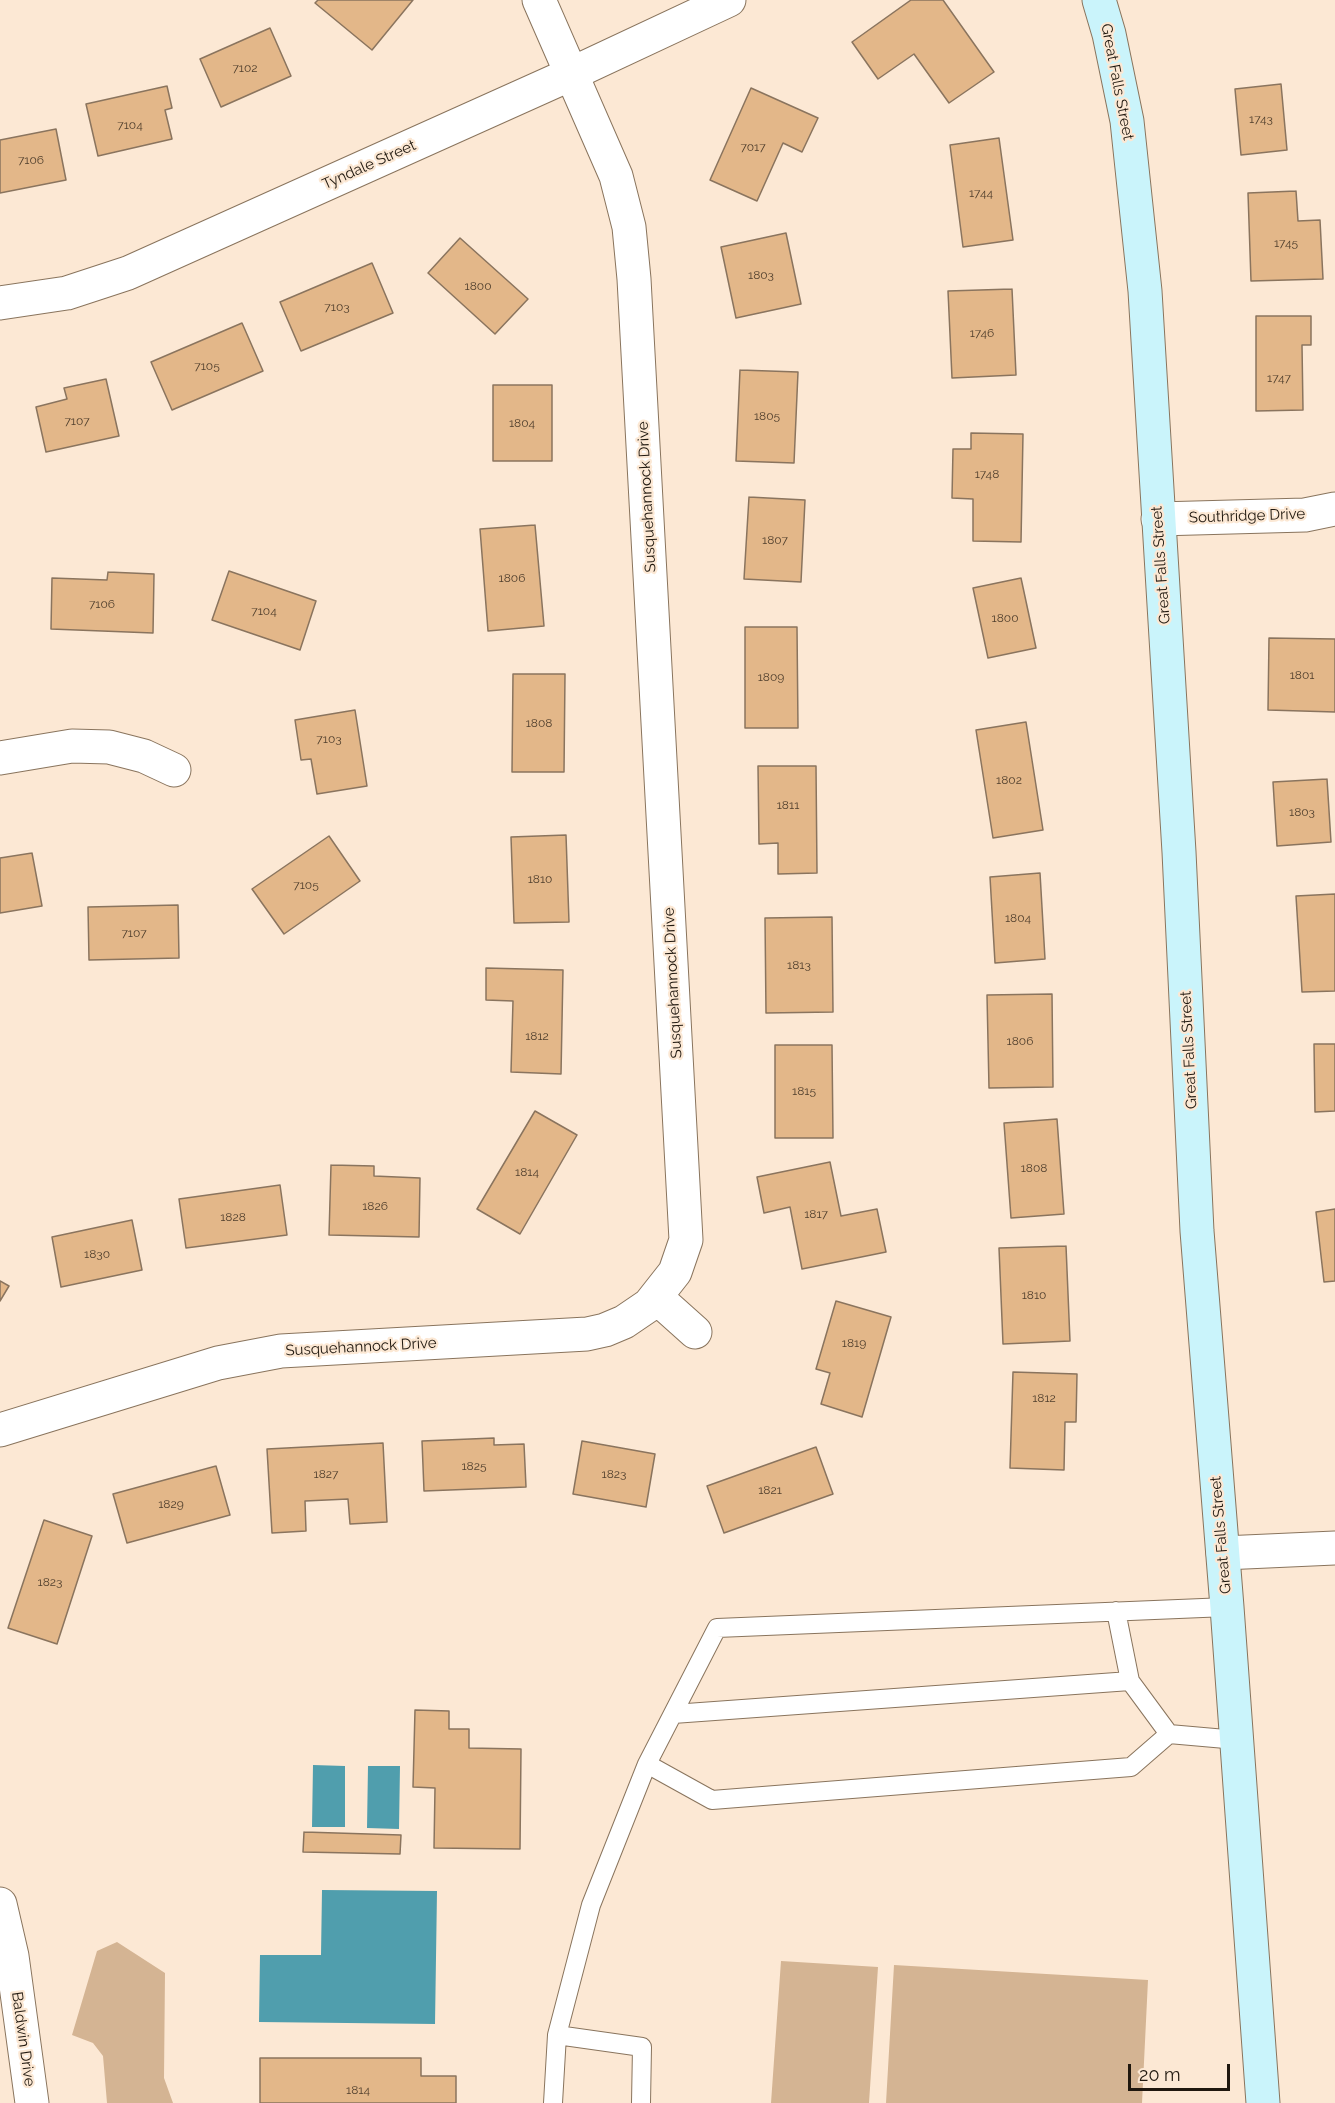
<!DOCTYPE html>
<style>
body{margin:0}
#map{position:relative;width:1335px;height:2103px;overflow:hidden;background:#fce8d4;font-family:Raleway,sans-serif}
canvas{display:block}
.scale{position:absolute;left:1128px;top:2064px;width:102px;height:27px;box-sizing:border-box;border:3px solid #1f170e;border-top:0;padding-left:8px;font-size:18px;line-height:21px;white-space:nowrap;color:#1f170e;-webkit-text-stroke:4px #fce8d4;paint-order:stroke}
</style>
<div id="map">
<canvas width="1335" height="2103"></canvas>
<div class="scale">20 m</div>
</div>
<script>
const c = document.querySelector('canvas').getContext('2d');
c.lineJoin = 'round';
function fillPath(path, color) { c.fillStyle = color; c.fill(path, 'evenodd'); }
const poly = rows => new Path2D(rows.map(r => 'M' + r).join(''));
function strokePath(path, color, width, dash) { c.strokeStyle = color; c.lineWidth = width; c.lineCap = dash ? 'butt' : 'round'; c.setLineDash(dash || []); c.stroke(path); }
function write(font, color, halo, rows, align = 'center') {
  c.font = font + ' Raleway,sans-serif'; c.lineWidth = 4.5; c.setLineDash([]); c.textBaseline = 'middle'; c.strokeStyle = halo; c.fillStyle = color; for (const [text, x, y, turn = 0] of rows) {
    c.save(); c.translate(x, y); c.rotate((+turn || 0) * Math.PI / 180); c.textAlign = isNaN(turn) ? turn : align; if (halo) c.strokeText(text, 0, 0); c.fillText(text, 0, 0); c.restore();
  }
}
const green = poly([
 [117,1942,165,1973,164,2078,173,2103,107,2103,103,2056,93,2043,72,2035,97,1951],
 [781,1961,878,1967,869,2103,771,2103],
 [894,1965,1148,1980,1142,2103,886,2103]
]);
const water = poly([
 [313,1765,345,1766,345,1827,312,1827],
 [368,1766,400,1766,399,1829,367,1828],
 [322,1890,437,1891,435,2024,259,2022,260,1955,321,1955]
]);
const building = poly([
 [318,0,413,0,372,50,315,3,318,0],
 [911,0,943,0,994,72,949,103,914,54,878,79,852,42,911,0],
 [270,28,291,76,221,107,200,59,270,28],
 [1281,84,1287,150,1241,155,1235,89,1281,84],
 [167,86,172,108,165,110,172,139,98,156,86,104,167,86],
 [751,88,818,118,802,152,783,143,757,201,710,180,751,88],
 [56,129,66,180,0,193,0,140,56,129],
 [999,138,1013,240,963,247,950,145,999,138],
 [1296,191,1298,221,1320,220,1323,279,1251,281,1248,193,1296,191],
 [786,233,801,304,736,318,721,247,786,233],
 [460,238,528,299,495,334,428,273,460,238],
 [372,263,393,313,301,351,280,302,372,263],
 [1012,289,1016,375,952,378,948,291,1012,289],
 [1256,316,1311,316,1311,345,1302,345,1303,410,1256,411,1256,316],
 [242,323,263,371,172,410,151,362,242,323],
 [740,370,798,372,794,463,736,461,740,370],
 [106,379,119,436,46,452,36,407,67,399,64,388,106,379],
 [493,385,552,385,552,461,493,461,493,385],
 [971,433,1023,434,1021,542,973,541,973,499,952,498,953,449,971,449,971,433],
 [749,497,805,500,801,582,744,579,749,497],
 [535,525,544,626,488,631,480,529,535,525],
 [229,571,316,601,300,650,212,620,229,571],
 [108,572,154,574,153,633,51,629,52,578,107,580,108,572],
 [1021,578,1036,648,988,658,973,588,1021,578],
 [745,627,797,627,798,728,745,728,745,627],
 [1269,638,1335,639,1335,712,1268,710,1269,638],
 [513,674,565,674,564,772,512,772,513,674],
 [355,710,367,786,317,794,311,759,301,760,295,720,355,710],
 [1026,722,1043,830,993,838,976,730,1026,722],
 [758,766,816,766,817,873,778,874,778,843,759,844,758,766],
 [1327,779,1331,842,1277,846,1273,782,1327,779],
 [566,835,569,922,514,923,511,837,566,835],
 [329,836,360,881,284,934,252,889,329,836],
 [32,853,42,906,0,913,0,858,32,853],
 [1040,873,1045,959,995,963,990,877,1040,873],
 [1335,894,1335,991,1302,992,1296,896,1335,894],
 [178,905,179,958,89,960,88,907,178,905],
 [832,917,833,1012,766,1013,765,918,832,917],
 [486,968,563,970,561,1074,511,1072,513,1001,486,1000,486,968],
 [1052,994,1053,1087,989,1088,987,995,1052,994],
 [1314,1044,1335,1044,1335,1111,1315,1112,1314,1044],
 [775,1045,832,1045,833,1138,775,1138,775,1045],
 [535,1111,577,1135,520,1234,477,1209,535,1111],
 [1057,1119,1064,1214,1011,1218,1004,1123,1057,1119],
 [830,1162,841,1216,877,1209,886,1252,802,1269,790,1207,764,1213,757,1177,830,1162],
 [331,1165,374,1166,374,1176,420,1178,419,1237,329,1235,331,1165],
 [280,1185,287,1235,186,1248,179,1199,280,1185],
 [1335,1209,1335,1281,1324,1282,1316,1212,1335,1209],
 [132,1220,142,1270,61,1287,52,1237,132,1220],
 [1066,1246,1070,1341,1003,1344,999,1248,1066,1246],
 [0,1281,9,1286,0,1301,0,1281],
 [836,1301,891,1317,862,1417,821,1404,830,1373,816,1369,836,1301],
 [1013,1372,1077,1374,1076,1422,1065,1422,1064,1470,1010,1468,1013,1372],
 [494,1438,494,1445,524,1444,526,1487,424,1491,422,1441,494,1438],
 [582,1441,655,1454,646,1507,573,1494,582,1441],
 [383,1443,387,1522,350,1524,348,1499,305,1501,306,1531,272,1533,267,1449,383,1443],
 [816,1447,833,1494,724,1533,707,1486,816,1447],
 [216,1466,230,1515,127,1543,113,1494,216,1466],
 [44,1520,92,1536,57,1644,8,1628,44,1520],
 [415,1710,449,1711,449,1729,469,1729,469,1748,521,1749,520,1849,434,1848,435,1788,413,1787,415,1710],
 [304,1832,401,1835,400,1854,303,1852,304,1832],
 [260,2058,421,2058,421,2076,456,2076,456,2103,260,2103,260,2058]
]);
const service = poly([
 [1116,1611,1130,1681],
 [673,1714,1130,1681,1169,1734,1237,1740],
 [1169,1734,1131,1767,712,1800,647,1764,717,1628,1227,1607],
 [557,2035,591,1905,647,1764],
 [553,2103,557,2035,642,2047,641,2103]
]);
const minor = poly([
 [0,303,67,293,128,273,571,74,729,0],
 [1158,519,1305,515,1335,509],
 [0,758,72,746,109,747,144,756,174,770],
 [657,1298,695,1332],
 [0,1430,218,1363,281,1351,587,1334,605,1330,624,1322,649,1305,675,1272,686,1240,634,279,629,227,616,176,539,0],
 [1223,1553,1335,1548],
 [0,1904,12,1956,32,2103]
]);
const secondary = poly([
 [1099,0,1109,34,1127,121,1145,291,1179,852,1197,1231,1227,1607,1263,2103]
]);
const numberNames = [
 ["7102",245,68],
 ["1743",1261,119],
 ["7104",130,125],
 ["7017",753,147],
 ["7106",31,160],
 ["1744",981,193],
 ["1745",1286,243],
 ["1803",761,275],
 ["1800",478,286],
 ["7103",337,307],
 ["1746",982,333],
 ["7105",207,366],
 ["1747",1279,378],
 ["1805",767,416],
 ["7107",77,421],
 ["1804",522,423],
 ["1748",987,474],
 ["1807",775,540],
 ["1806",512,578],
 ["7106",102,604],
 ["7104",264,611],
 ["1800",1005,618],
 ["1801",1302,675],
 ["1809",771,677],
 ["1808",539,723],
 ["7103",329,739],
 ["1802",1009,780],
 ["1811",788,805],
 ["1803",1302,812],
 ["1810",540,879],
 ["7105",306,885],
 ["1804",1018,918],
 ["7107",134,933],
 ["1813",799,965],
 ["1812",537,1036],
 ["1806",1020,1041],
 ["1815",804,1091],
 ["1808",1034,1168],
 ["1814",527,1172],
 ["1826",375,1206],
 ["1817",816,1214],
 ["1828",233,1217],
 ["1830",97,1254],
 ["1810",1034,1295],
 ["1819",854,1343],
 ["1812",1044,1398],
 ["1825",474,1466],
 ["1827",326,1474],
 ["1823",614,1474],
 ["1821",770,1490],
 ["1829",171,1504],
 ["1823",50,1582],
 ["1814",358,2090]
];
const streetNames = [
 ["Great Falls Street",1117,82,79],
 ["Tyndale Street",369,165,-24],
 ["Susquehannock Drive",647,497,-93],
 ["Southridge Drive",1247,516,-2],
 ["Great Falls Street",1161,565,-94],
 ["Susquehannock Drive",673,983,-93],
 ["Great Falls Street",1189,1050,-93],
 ["Susquehannock Drive",361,1347,-3],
 ["Great Falls Street",1221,1535,-95],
 ["Baldwin Drive",23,2039,82]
];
fillPath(green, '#d4b493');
fillPath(water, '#509ead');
fillPath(building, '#e3b789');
strokePath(building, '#8a745e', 1.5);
strokePath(service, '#89745d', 20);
strokePath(minor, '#89745d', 35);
strokePath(secondary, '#89745d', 35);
strokePath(service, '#fff', 18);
strokePath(minor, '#fff', 33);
strokePath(secondary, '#caf4fb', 33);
write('12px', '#503f2d', null, numberNames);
write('15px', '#1f170e', '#fce8d4', streetNames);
</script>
